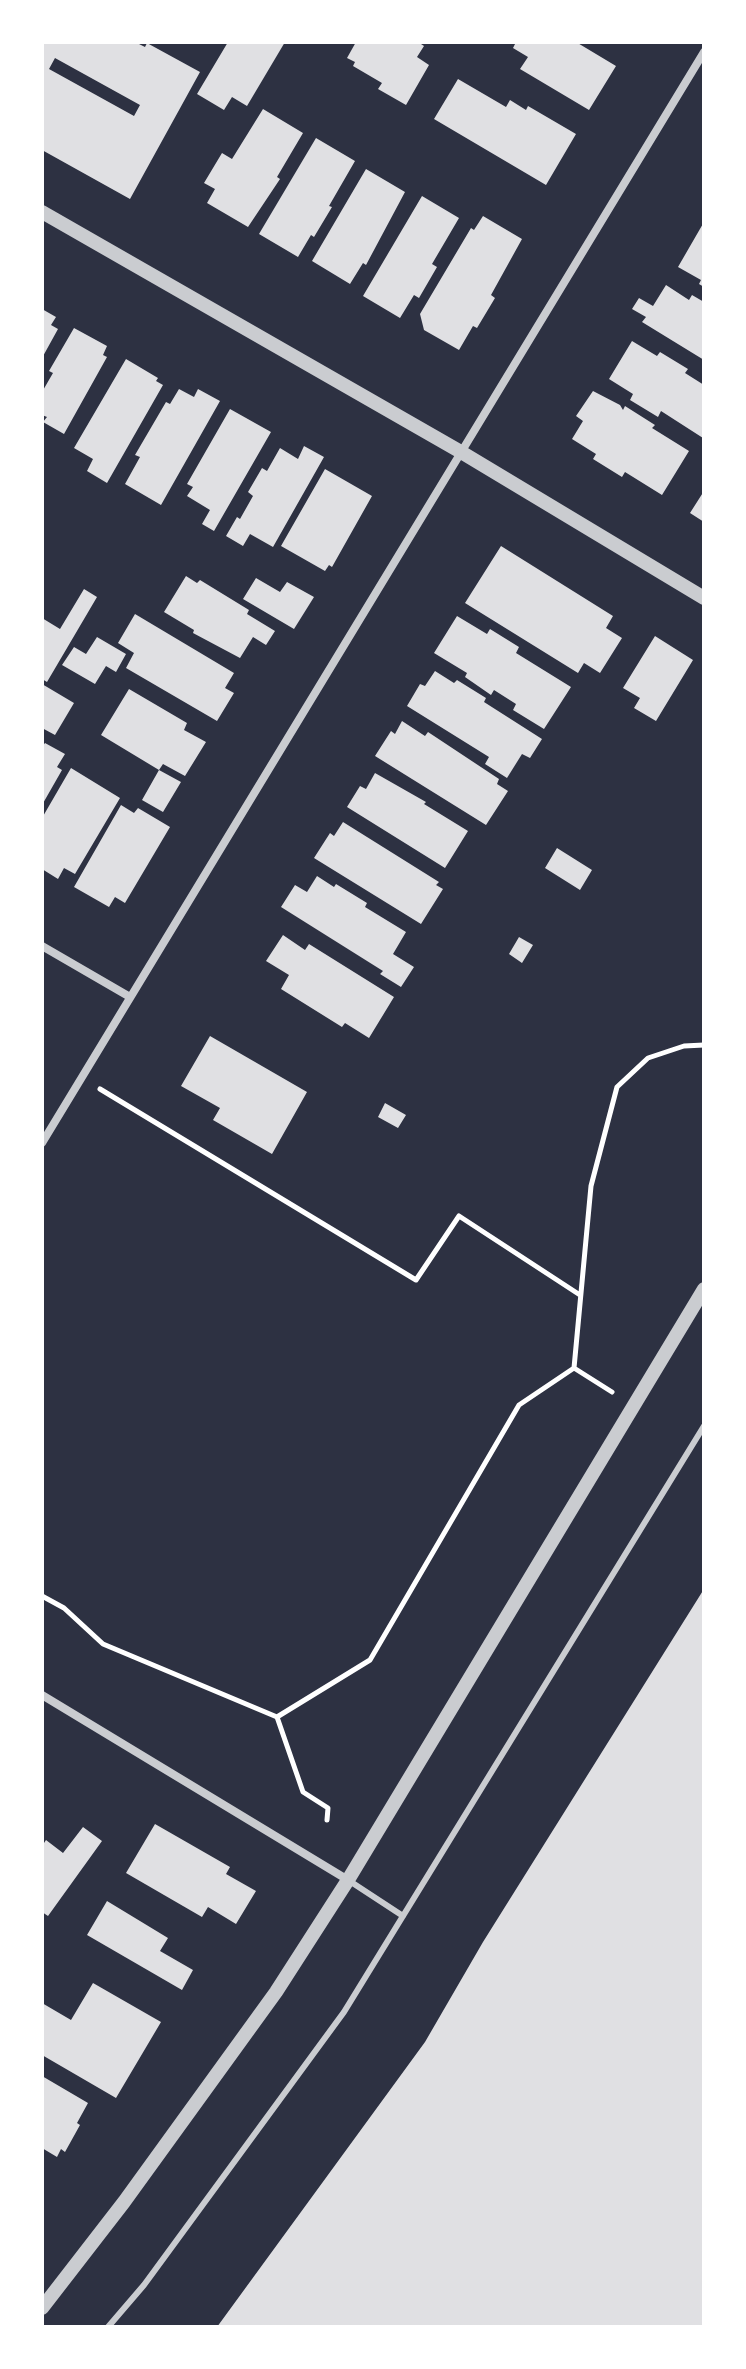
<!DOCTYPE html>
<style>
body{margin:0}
#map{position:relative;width:746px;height:2369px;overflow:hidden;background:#2d3142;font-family:"Public Sans",sans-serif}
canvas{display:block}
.frame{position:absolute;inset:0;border:44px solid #fff;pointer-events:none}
</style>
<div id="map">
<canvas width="746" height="2369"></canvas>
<div class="frame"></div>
</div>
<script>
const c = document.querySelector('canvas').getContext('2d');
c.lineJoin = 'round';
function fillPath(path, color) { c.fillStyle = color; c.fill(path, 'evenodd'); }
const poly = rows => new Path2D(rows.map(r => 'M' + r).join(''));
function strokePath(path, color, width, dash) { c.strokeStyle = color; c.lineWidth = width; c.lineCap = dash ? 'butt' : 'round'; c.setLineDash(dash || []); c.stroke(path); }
const building = poly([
 [42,42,135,42,145,47,147,43,200,72,130,199,42,150],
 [55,58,140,105,134,116,49,69],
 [228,42,285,42,247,106,232,97,224,110,197,94],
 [356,42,418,42,424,46,417,57,429,65,406,105,378,89,382,83,353,66,355,62,347,58],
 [516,42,576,42,616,66,589,110,520,69,528,57,513,48],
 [458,79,506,107,510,100,526,110,528,106,576,134,546,185,434,119],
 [263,109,303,133,277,177,280,179,248,227,207,203,215,189,204,183,222,153,232,159],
 [316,138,355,161,329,206,332,207,314,237,311,235,298,257,259,234],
 [366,169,405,192,366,265,363,263,350,284,312,261],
 [422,196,459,218,432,264,437,267,419,298,414,295,400,318,363,296],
 [483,216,522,239,491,295,495,298,477,328,473,326,459,350,424,330,420,314,471,228,474,230],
 [704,222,704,287,699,284,701,280,678,267],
 [666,285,689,300,692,295,704,302,704,360,642,322,646,317,632,309,639,298,653,306],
 [42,309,56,317,51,325,58,329,42,358],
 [74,328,107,346,103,355,107,357,64,434,43,422,47,417,42,415,42,392,53,373,49,371],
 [632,341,657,356,660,352,688,369,685,373,704,385,703,438,661,411,658,417,630,400,633,394,609,379],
 [126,359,158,378,156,381,163,385,107,483,87,471,93,459,74,448],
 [179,389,194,397,198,389,220,401,161,505,125,484,140,457,135,455,166,402,170,404],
 [593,391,620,405,623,410,625,406,655,425,652,428,689,451,662,495,625,472,622,477,593,459,596,454,572,439,583,421,576,416],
 [230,409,271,432,214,531,202,524,210,510,187,496,193,487,187,484],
 [304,446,324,457,273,547,250,534,243,546,226,536,237,517,240,519,253,496,248,492,262,468,267,471,280,448,298,459],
 [325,469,372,496,332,567,329,565,325,571,281,546],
 [704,491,704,522,690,513],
 [501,546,613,616,606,628,622,638,600,673,584,663,578,673,465,603],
 [186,576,197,583,200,580,249,610,247,614,275,631,266,645,253,637,240,658,193,633,194,630,164,612],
 [256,578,280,592,287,582,314,597,294,629,243,599],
 [84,589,97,597,47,682,42,679,42,618,60,629],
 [135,614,234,673,225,688,234,693,217,721,126,668,134,653,118,643],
 [457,616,487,634,490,629,519,647,516,653,571,687,544,729,513,710,516,704,494,690,491,695,465,677,467,673,434,653],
 [655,636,693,660,656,721,634,708,640,698,623,688],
 [97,637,126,654,116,672,106,666,95,684,62,665,74,647,86,654],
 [435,671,454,683,457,680,486,698,484,702,542,739,530,758,522,754,507,778,485,764,489,757,407,706,420,684,425,686],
 [42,684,74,703,55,735,42,728],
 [129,689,187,723,184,730,206,742,185,776,163,764,159,770,181,782,163,812,142,800,159,770,101,735],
 [402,721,425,736,428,732,499,779,497,784,508,791,486,825,375,756,391,731,395,734],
 [45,743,65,754,57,767,62,770,42,805,42,747],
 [71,768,120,798,75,874,64,868,58,879,42,869,42,818],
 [375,773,426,802,424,804,468,831,445,868,347,807,360,786,366,789],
 [121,805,134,813,138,808,170,827,125,903,115,897,109,907,74,887],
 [343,822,439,882,436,885,443,889,421,924,314,858,330,833,334,836],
 [557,848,592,870,580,890,545,868],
 [317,876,334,887,336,884,367,903,365,907,406,932,393,954,414,967,401,987,380,974,383,971,281,907,295,885,307,892],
 [283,935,305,950,309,944,394,997,369,1038,345,1023,342,1027,281,989,289,975,266,961],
 [519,937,533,945,522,963,509,954],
 [210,1036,307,1092,272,1154,213,1120,220,1108,181,1086],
 [385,1103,406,1115,398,1128,378,1117],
 [704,1589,704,2327,217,2327,425,2042,483,1942],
 [155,1824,230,1867,226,1874,256,1891,236,1924,208,1907,202,1917,126,1873],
 [83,1827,102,1841,48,1916,42,1912,42,1846,46,1840,63,1853],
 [107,1901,168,1938,160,1951,193,1970,182,1990,87,1935],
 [93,1983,161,2022,116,2098,42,2055,42,2003,71,2020],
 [42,2076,88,2103,77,2123,80,2125,65,2152,61,2149,57,2157,42,2148]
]);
const path = poly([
 [100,1089,416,1280,459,1216,580,1295],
 [612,1392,574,1368,591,1186,617,1087,648,1058,684,1046,704,1045],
 [42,1596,64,1608,103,1644,277,1717],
 [327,1820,328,1808,303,1792,277,1717,370,1660,519,1405,574,1368]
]);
const service = poly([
 [348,1880,403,1916],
 [108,2327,144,2285,344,2012,704,1426]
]);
const minor = poly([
 [42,946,130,997],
 [42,1143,704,52],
 [42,1695,348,1880]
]);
const tertiary = poly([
 [42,212,461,452,704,598],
 [42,2308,124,2202,276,1992,348,1880,704,1289]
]);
fillPath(building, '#e0e0e3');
strokePath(path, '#fff', 5);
strokePath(service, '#caccd0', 6);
strokePath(minor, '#caccd0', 8);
strokePath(tertiary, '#caccd0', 14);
</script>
